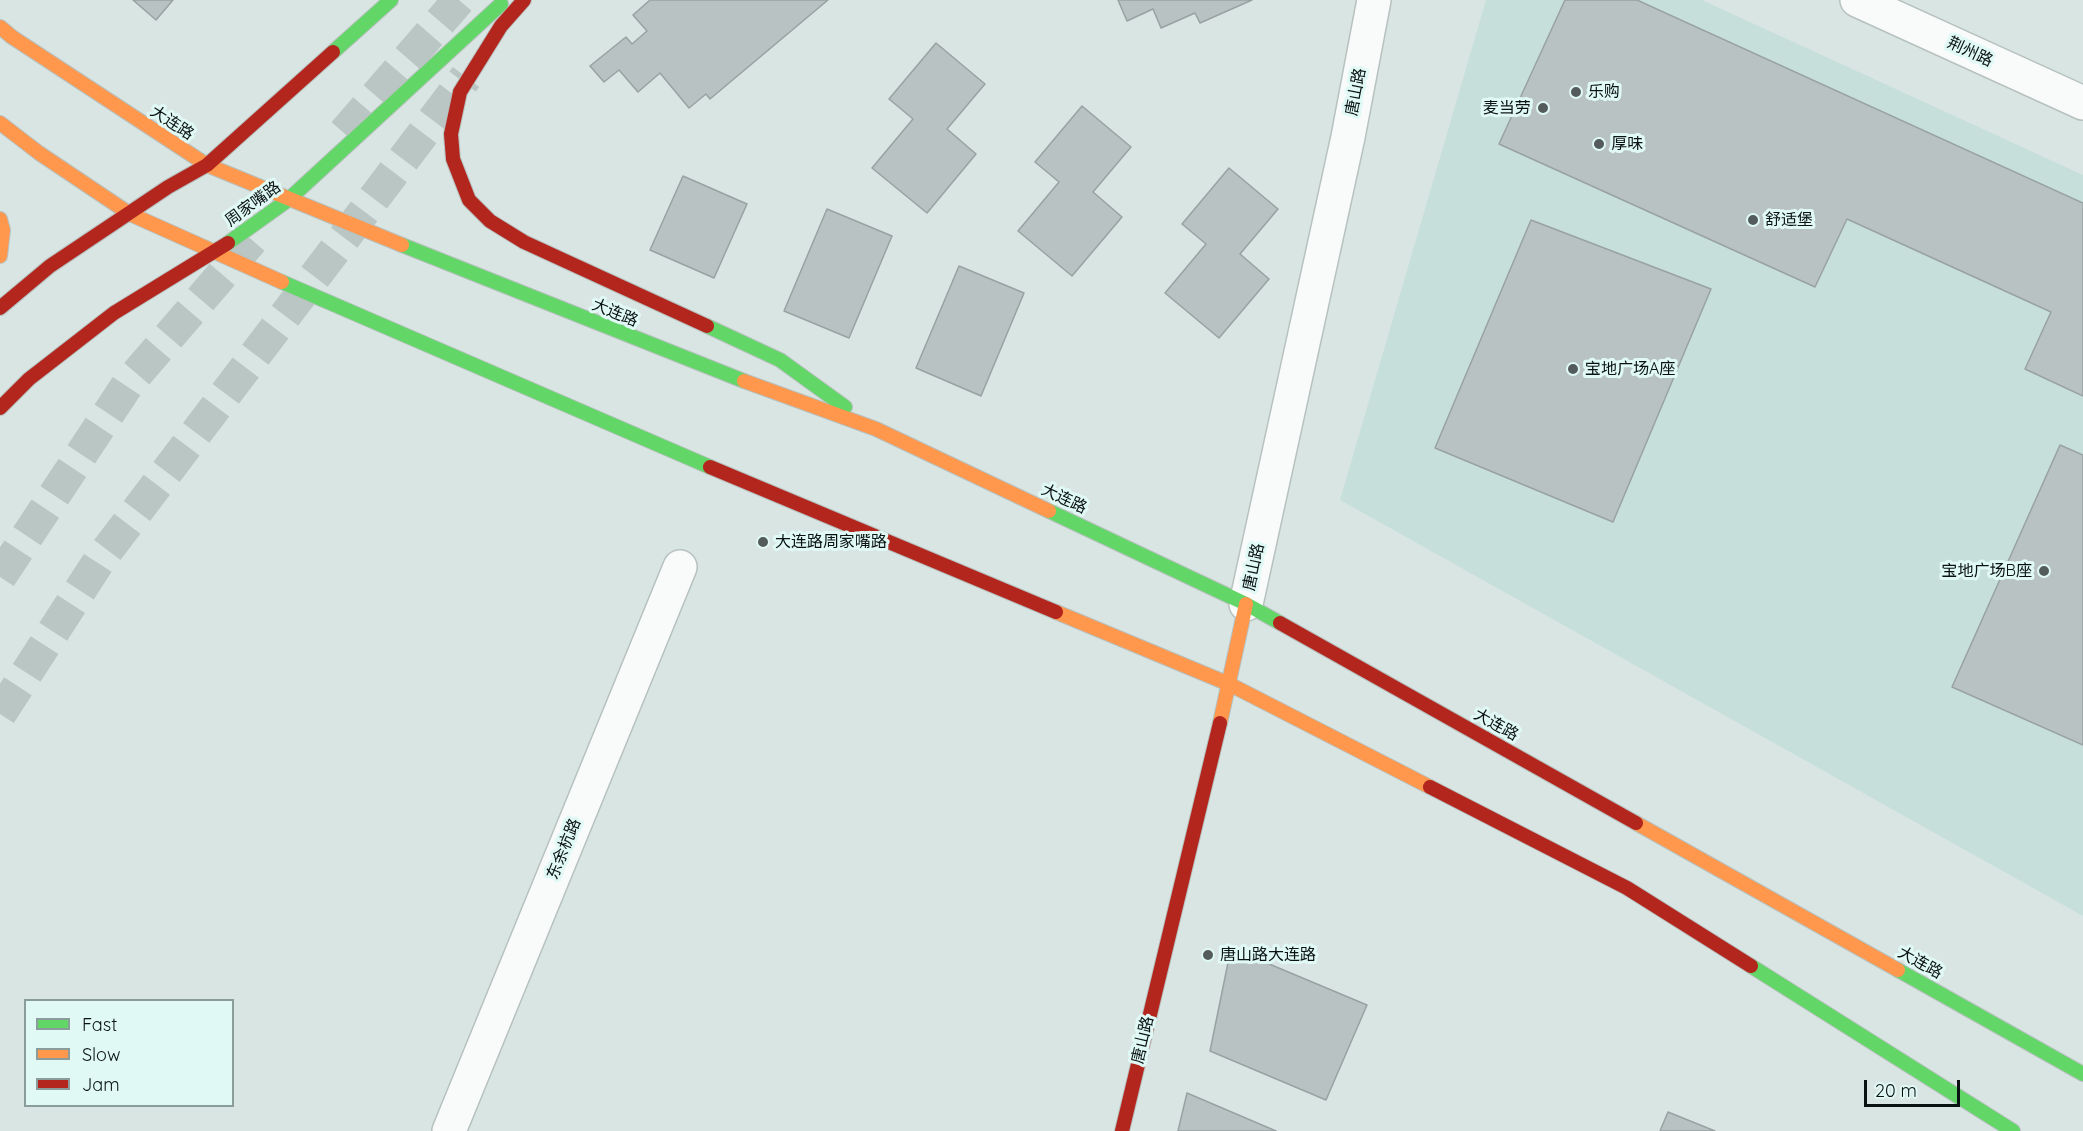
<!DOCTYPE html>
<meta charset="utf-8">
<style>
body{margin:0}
#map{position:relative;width:2083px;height:1131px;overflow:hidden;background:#d9e5e2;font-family:Quicksand,sans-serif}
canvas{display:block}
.legend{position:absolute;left:24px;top:999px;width:210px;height:108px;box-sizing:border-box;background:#e0f9f4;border:2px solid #8b9d9a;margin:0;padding:8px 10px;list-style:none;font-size:18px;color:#0b1312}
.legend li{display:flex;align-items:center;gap:12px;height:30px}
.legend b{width:30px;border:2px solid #8b9d9a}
.scale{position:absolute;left:1864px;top:1080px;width:96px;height:27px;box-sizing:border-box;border:3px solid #0b1312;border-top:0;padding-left:8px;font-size:18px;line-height:21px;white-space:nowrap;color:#0b1312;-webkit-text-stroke:4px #e0f9f4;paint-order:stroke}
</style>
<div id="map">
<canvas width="2083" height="1131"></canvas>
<ul class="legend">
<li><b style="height:8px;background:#63d668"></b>Fast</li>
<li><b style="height:8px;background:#ff974d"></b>Slow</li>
<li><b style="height:8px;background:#b3261e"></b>Jam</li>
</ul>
<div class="scale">20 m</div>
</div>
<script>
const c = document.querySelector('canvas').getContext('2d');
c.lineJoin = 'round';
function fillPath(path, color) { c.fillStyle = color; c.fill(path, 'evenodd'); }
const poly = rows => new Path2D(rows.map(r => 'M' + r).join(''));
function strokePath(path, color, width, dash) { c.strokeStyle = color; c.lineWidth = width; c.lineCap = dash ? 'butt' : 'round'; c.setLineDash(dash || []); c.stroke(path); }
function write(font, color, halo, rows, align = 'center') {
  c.font = font + ' Quicksand,"Noto Sans SC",sans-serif'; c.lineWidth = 6; c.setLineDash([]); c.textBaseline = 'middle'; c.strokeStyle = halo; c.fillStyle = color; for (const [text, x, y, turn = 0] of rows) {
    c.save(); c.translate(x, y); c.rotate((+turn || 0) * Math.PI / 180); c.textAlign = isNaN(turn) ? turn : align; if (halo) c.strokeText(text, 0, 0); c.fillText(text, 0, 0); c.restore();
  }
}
const built = poly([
 [1486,0,1702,0,2083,175,2083,916,1340,500]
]);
const building = poly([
 [133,0,173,0,156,20,133,0],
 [650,0,828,0,710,99,706,94,689,108,660,73,638,92,619,70,604,82,590,66,626,37,632,44,647,31,633,15,650,0],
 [1118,0,1252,0,1200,23,1195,13,1161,28,1153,9,1127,21,1118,0],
 [1565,0,1637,0,2083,203,2083,396,2025,369,2051,312,1847,219,1815,287,1499,144,1565,0],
 [936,43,985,84,947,129,976,154,927,213,872,168,913,119,889,99,936,43],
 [1082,106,1131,147,1093,192,1122,217,1072,276,1018,231,1059,182,1035,162,1082,106],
 [1229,168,1278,209,1240,254,1269,279,1219,338,1165,293,1206,244,1182,224,1229,168],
 [683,176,747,204,714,278,650,250,683,176],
 [827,209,892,236,849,338,784,311,827,209],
 [1531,220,1711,289,1613,522,1435,448,1531,220],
 [959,266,1024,293,981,396,916,368,959,266],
 [2060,445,2083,455,2083,745,1952,687,2060,445],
 [1231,948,1367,1005,1326,1100,1210,1051,1231,948],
 [1187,1093,1276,1131,1178,1131,1187,1093],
 [1668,1112,1715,1131,1660,1131,1668,1112]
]);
const highwayTunnel = poly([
 [344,133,459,0],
 [0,577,128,384,252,240],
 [0,714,99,561,466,77]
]);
const street = poly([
 [1857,0,2083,103],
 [1246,604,1348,137,1374,0],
 [449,1131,680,567]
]);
const fast = poly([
 [333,52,391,0],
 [228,243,288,200,501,4],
 [402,245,744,381],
 [282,282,710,467],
 [707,326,780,360,845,407],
 [1049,511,1246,604,1280,623],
 [1751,966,2013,1131],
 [1898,970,2083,1074]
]);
const slow = poly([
 [0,27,12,37,207,165,402,245],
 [0,123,39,153,130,214,282,282],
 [0,219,3,230,0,256],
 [744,381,876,429,1049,511],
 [1056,612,1229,684,1430,787],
 [1220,723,1246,604],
 [1636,823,1898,970]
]);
const jam = poly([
 [524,0,501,26,460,92,451,134,453,159,469,200,490,221,524,242,707,326],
 [0,308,50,266,168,187,207,165,333,52],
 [0,408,29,379,114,313,228,243],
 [710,467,1056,612],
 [1280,623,1636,823],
 [1430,787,1627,888,1751,966],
 [1122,1131,1220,723]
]);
const markers = [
 [1576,92,6,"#535c5b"],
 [1543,108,6,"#535c5b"],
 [1599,144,6,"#535c5b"],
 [1753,220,6,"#535c5b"],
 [1573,369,6,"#535c5b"],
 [763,542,6,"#535c5b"],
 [2044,571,6,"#535c5b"],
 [1208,955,6,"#535c5b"]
];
const streetNames = [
 ["荆州路",1970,52,25],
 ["唐山路",1356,92,-79],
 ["大连路",172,123,33],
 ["周家嘴路",253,204,-36],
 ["大连路",615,313,22],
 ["大连路",1064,499,25],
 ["唐山路",1254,567,-78],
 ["大连路",1496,725,29],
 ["东余杭路",564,849,-68],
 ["大连路",1920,963,29],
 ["唐山路",1143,1040,-77]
];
const poiNames = [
 ["乐购",1588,92],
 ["麦当劳",1531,108,"right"],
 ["厚味",1611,144],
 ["舒适堡",1765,220],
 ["宝地广场A座",1585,369],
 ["大连路周家嘴路",775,542],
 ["宝地广场B座",2032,571,"right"],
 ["唐山路大连路",1220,955]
];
fillPath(built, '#c7dfda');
fillPath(building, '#b9c2c3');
strokePath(building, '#98a2a2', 1.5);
strokePath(highwayTunnel, '#bac6c3', 33, [33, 16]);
strokePath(street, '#b7c1bf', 36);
strokePath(fast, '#b7c1bf', 16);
strokePath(slow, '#b7c1bf', 16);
strokePath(jam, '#b7c1bf', 16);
strokePath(street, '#f9fbfb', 33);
strokePath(fast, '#63d668', 14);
strokePath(slow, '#ff974d', 14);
strokePath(jam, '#b3261e', 14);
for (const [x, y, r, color] of markers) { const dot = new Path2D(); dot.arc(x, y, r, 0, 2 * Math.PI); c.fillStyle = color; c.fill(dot); strokePath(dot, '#e0f9f4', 2); }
write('16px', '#0b1312', '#e0f9f4', streetNames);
write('16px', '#0b1312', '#e0f9f4', poiNames, 'left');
</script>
